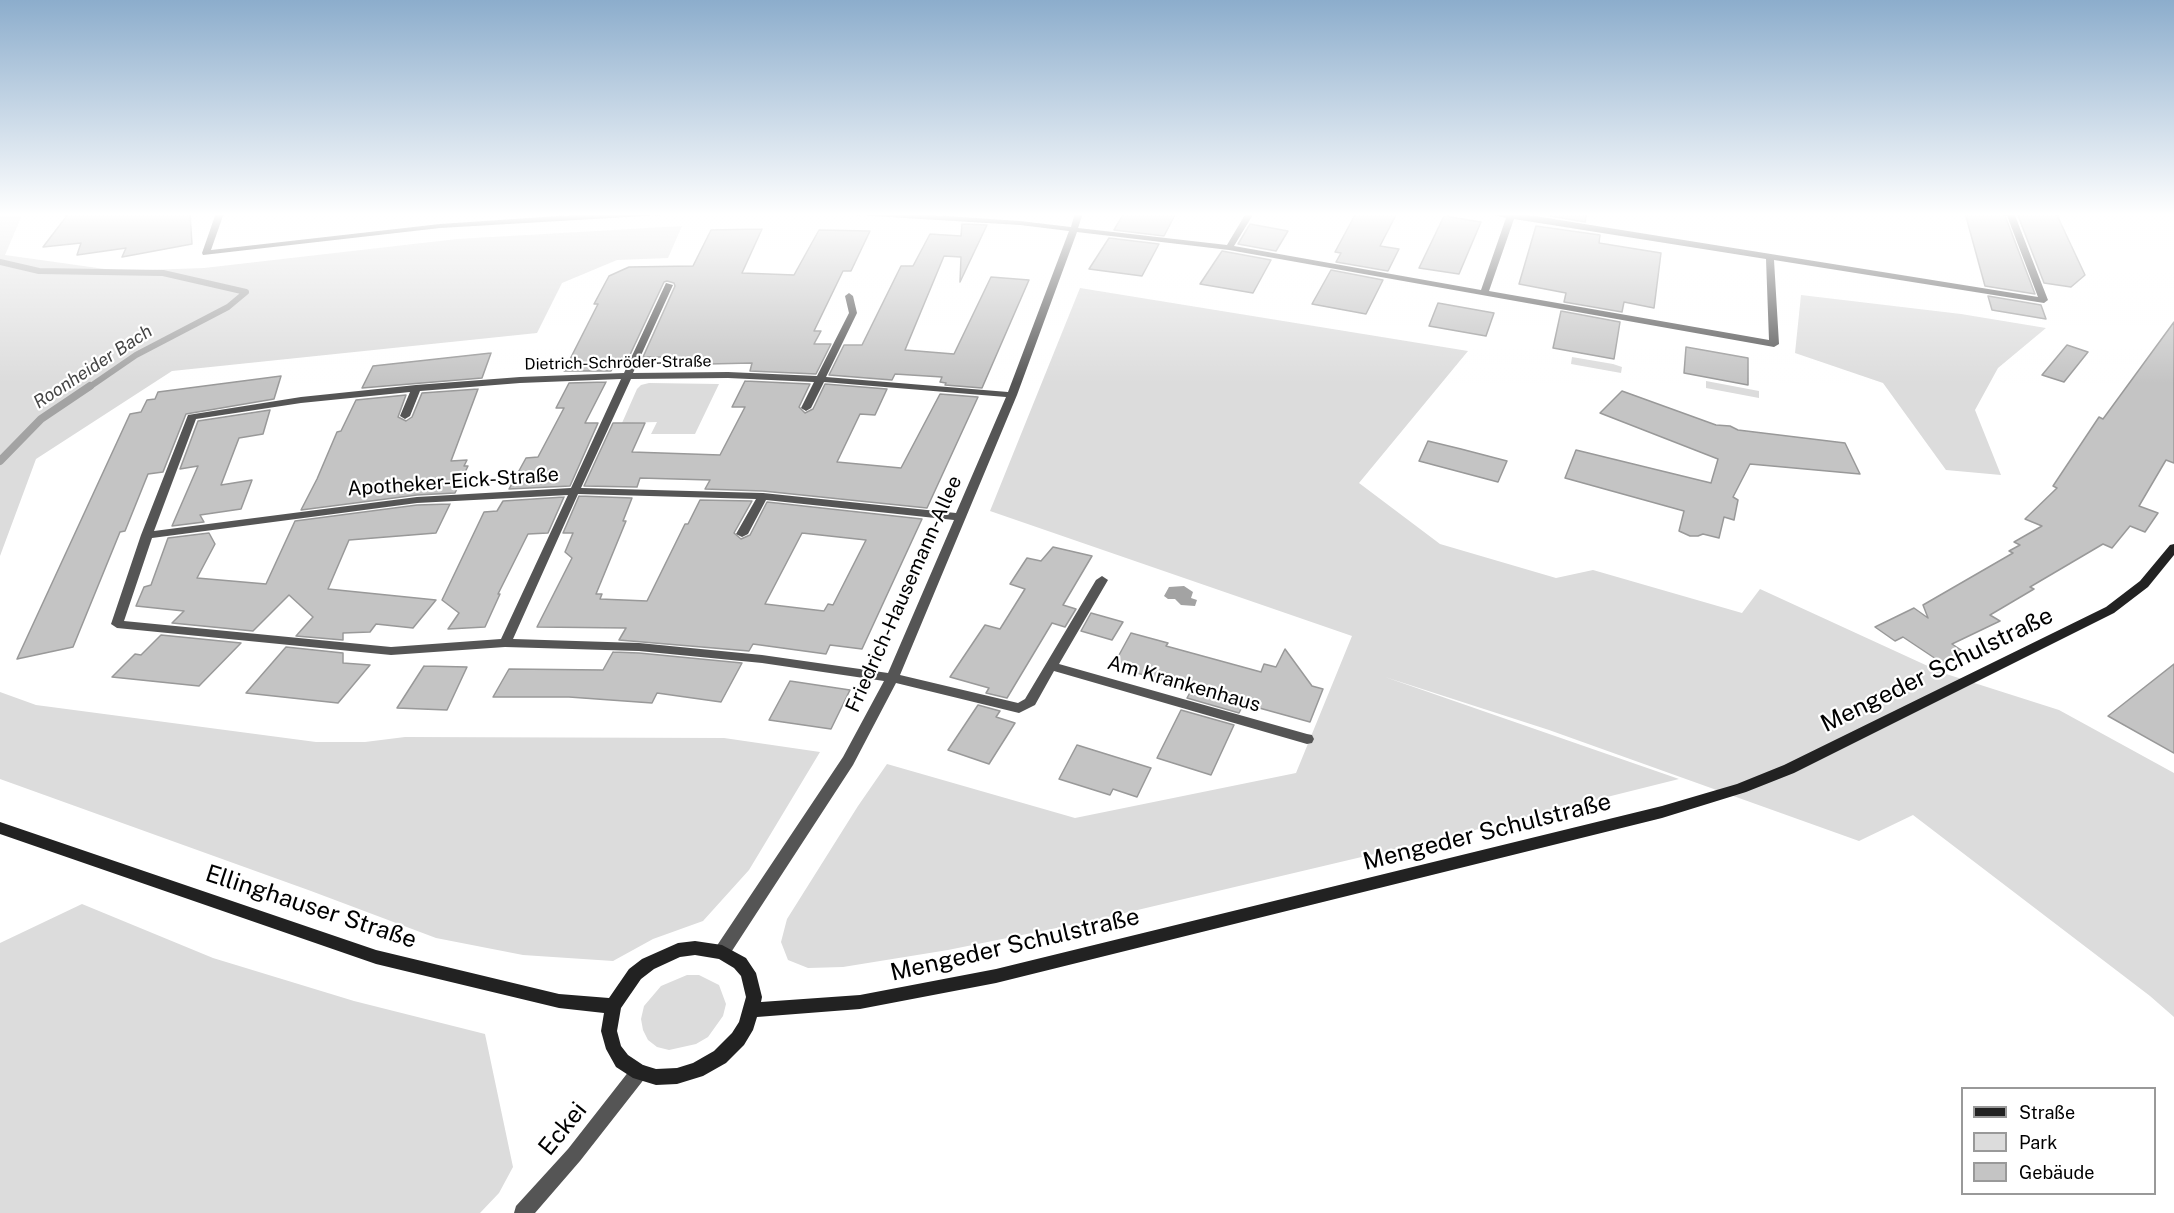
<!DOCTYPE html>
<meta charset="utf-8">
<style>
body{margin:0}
#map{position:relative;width:2174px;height:1213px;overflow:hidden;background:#fff;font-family:"Public Sans",sans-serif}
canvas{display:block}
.legend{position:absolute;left:1961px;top:1087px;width:195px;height:108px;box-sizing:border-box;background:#fff;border:2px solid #999;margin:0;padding:8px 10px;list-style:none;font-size:18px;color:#000}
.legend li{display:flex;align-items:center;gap:12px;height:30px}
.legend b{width:30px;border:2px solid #999}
</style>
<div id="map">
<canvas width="2174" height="1213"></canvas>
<ul class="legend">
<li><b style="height:8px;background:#222"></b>Straße</li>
<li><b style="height:16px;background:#dcdcdc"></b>Park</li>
<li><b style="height:16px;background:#c4c4c4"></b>Gebäude</li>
</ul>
</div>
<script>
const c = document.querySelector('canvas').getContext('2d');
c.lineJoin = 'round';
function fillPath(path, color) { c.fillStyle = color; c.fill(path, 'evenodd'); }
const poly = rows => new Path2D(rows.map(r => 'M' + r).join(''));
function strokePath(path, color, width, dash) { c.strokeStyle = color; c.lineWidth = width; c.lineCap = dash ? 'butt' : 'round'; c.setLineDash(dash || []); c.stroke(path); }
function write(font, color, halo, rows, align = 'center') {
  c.font = font + ' "Public Sans",sans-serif'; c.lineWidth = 4.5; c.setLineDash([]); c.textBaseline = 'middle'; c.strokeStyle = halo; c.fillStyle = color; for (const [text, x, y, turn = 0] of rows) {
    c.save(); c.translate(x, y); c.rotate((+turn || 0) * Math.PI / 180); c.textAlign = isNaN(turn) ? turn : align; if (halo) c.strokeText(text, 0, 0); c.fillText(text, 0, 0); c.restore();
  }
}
const green = poly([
 [0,213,23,213,5,255,119,271,204,268,457,239,682,226,668,258,617,260,562,283,537,333,172,371,36,459,0,556],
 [1080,288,1468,351,1359,483,1440,544,1556,578,1593,570,1742,613,1760,589,1943,673,2059,710,2174,773,2174,1017,2150,996,1913,815,1859,841,1549,730,1385,677,1679,779,1463,833,1091,921,948,950,843,967,808,968,788,960,781,942,787,919,858,806,887,764,1075,818,1296,773,1352,636,990,511],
 [1801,295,1961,314,2046,328,1998,368,1975,410,2001,475,1946,470,1883,383,1795,353],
 [1572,357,1613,364,1622,367,1621,373,1571,364],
 [1706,381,1759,391,1759,398,1706,388],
 [649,383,719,384,695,434,651,434,657,422,622,423,637,389,641,385],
 [0,692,36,705,316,742,365,742,405,737,724,738,820,752,749,870,703,921,653,939,613,961,523,955,436,938,311,891,0,779],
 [82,904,213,958,354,1001,485,1034,513,1167,499,1193,480,1213,0,1213,0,943],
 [687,975,699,975,719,985,726,1004,723,1016,708,1037,696,1044,669,1050,657,1047,648,1040,643,1030,641,1019,644,1006,661,986]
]);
const water = poly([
 [1184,586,1193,592,1191,598,1197,600,1195,606,1181,605,1175,599,1168,599,1164,596,1169,587]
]);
const streamFar1 = poly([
 [0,262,39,271,163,273,246,292,228,307,136,355,88,388]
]);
const stream = poly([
 [0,461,41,419,90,386]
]);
const building = poly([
 [69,213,190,213,192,244,122,257,126,248,77,255,81,243,43,247,69,213],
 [1124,213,1176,213,1164,236,1114,230,1124,213],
 [1356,213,1397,213,1380,246,1399,249,1388,271,1336,262,1341,253,1335,252,1356,213],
 [1551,213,1587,213,1585,222,1550,216,1551,213],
 [1965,213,2004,213,2035,294,1985,286,1965,213],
 [2017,213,2056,213,2085,275,2071,287,2044,283,2017,213],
 [1444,216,1481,222,1459,274,1419,268,1444,216],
 [962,224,987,225,960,282,961,257,944,256,905,350,954,354,991,277,1029,280,982,388,945,385,946,383,940,382,942,377,895,374,892,380,829,375,844,345,862,345,901,266,913,266,930,234,961,236,962,224],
 [1250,224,1288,231,1276,251,1238,244,1250,224],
 [1536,226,1600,235,1599,243,1661,253,1654,308,1624,302,1622,312,1564,302,1566,293,1519,284,1536,226],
 [762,229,742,273,794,275,819,230,870,231,851,271,843,271,814,331,821,331,814,344,831,344,816,374,750,371,752,363,664,365,667,357,643,357,675,286,674,283,667,281,664,282,629,357,618,358,611,371,564,371,598,304,594,304,609,276,629,267,693,266,711,230,762,229],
 [1109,238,1159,244,1142,276,1089,269,1109,238],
 [1222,251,1271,260,1253,293,1200,284,1222,251],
 [1331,270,1383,280,1366,314,1312,304,1331,270],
 [1988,296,2041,305,2046,319,1992,310,1988,296],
 [1438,303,1494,313,1486,336,1429,326,1438,303],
 [1561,311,1620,322,1614,359,1553,348,1561,311],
 [2174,322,2174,463,2166,460,2139,506,2158,513,2145,532,2130,526,2112,548,2103,544,2030,587,2034,589,1990,615,2000,621,1952,644,1964,652,1942,663,1903,637,1895,641,1875,627,1914,608,1928,618,1923,605,2013,553,2009,551,2020,545,2014,542,2042,526,2025,519,2057,488,2053,486,2099,417,2103,419,2174,322],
 [2067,345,2088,352,2064,382,2042,375,2067,345],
 [1686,347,1748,358,1748,385,1684,373,1686,347],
 [491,353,482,378,362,388,373,366,491,353],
 [281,376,274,399,186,414,163,472,148,474,125,531,120,532,73,647,17,659,130,414,141,412,147,400,155,399,158,392,281,376],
 [745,381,810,384,799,407,805,413,813,409,825,384,887,389,875,415,860,414,837,462,901,468,940,394,978,397,927,508,763,491,705,489,710,480,640,478,637,487,584,486,613,423,645,423,632,452,720,455,745,407,732,407,745,381],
 [606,382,585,423,598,423,570,486,509,489,526,458,538,457,564,408,556,408,569,383,606,382],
 [478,389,451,461,467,460,464,466,468,466,455,493,417,495,301,510,317,479,337,432,341,431,356,400,406,395,398,417,406,421,412,417,422,393,478,389],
 [1622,391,1716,425,1730,426,1738,430,1845,443,1860,474,1750,464,1733,497,1738,500,1734,520,1724,517,1719,538,1703,534,1698,536,1690,536,1679,531,1684,511,1565,478,1576,450,1711,483,1718,459,1600,413,1622,391],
 [270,410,263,434,239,438,221,485,252,480,241,509,200,515,204,522,172,526,198,466,180,469,198,421,270,410],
 [1428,441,1461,449,1507,461,1498,482,1419,461,1428,441],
 [579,496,632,498,623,521,626,521,596,594,602,594,600,599,647,601,685,524,688,524,700,500,752,501,734,533,741,539,750,535,767,502,922,519,862,649,830,645,826,654,753,644,749,651,619,640,626,628,537,627,572,558,565,552,573,533,563,533,579,496],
 [802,533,866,540,833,605,828,604,824,611,765,604,802,533],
 [564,497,548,533,528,534,498,594,500,594,485,627,448,629,459,613,442,600,484,512,497,511,503,501,564,497],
 [450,504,436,533,349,540,328,589,436,600,413,628,376,624,370,632,343,633,343,640,296,636,313,617,289,595,253,631,172,623,184,611,136,606,144,587,151,585,168,538,209,533,215,544,197,578,266,584,295,521,417,505,450,504],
 [1053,547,1092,556,1063,605,1076,609,1065,627,1052,623,1007,698,986,693,989,688,950,677,985,625,1000,629,1025,589,1010,584,1027,558,1041,561,1053,547],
 [1091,613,1123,622,1112,640,1081,631,1091,613],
 [1131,633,1168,643,1166,646,1261,672,1264,664,1276,667,1285,649,1312,686,1323,689,1310,722,1252,706,1243,705,1239,713,1187,698,1192,689,1113,666,1131,633],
 [161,635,241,643,199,686,112,677,135,654,141,655,161,635],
 [286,647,343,653,343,663,370,665,338,703,246,693,286,647],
 [613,652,639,653,742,663,721,702,657,693,652,703,569,697,493,697,509,669,603,670,613,652],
 [2174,664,2174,753,2108,716,2174,664],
 [424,666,467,667,447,710,397,708,424,666],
 [790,681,850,690,831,729,769,720,790,681],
 [978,705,1000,711,996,717,1015,723,989,764,948,750,978,705],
 [1181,710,1234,725,1211,775,1157,758,1181,710],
 [1077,745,1151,768,1137,797,1113,789,1110,795,1059,779,1077,745]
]);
const minor = poly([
 [216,213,224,213,211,250,440,224,603,213,664,213,661,215,440,228,203,255,202,253,216,213],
 [853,213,902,213,1020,221,1071,227,1075,213,1083,213,1078,228,1227,245,1246,213,1254,213,1234,246,1481,290,1506,218,1486,213,1516,213,2038,297,2006,213,2014,213,2048,300,2044,303,1774,260,1779,344,1774,347,1229,250,1077,232,1017,395,900,675,1018,703,1025,699,1096,580,1102,576,1108,580,1059,664,1307,734,1312,735,1314,739,1312,743,1307,744,1054,671,1035,705,1019,713,896,683,853,765,728,957,722,959,716,957,714,952,716,947,843,757,884,681,762,663,639,651,505,647,391,655,117,628,111,624,141,535,188,415,301,397,416,385,520,377,624,373,666,283,673,285,633,373,728,372,817,376,849,313,845,296,849,293,853,296,857,313,826,377,1008,392,1069,231,1020,225,856,215,853,213],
 [1514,219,1766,259,1769,340,1489,291,1514,219],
 [728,378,814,382,801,408,806,411,811,408,824,382,1006,397,956,513,763,493,581,488,631,379,728,378],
 [621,379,571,488,417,497,154,531,196,419,301,403,410,392,400,416,405,419,410,416,420,391,520,383,621,379],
 [578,494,756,499,736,534,742,537,748,534,766,500,954,520,888,673,762,655,639,643,513,639,578,494],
 [568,495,501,639,391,647,124,621,152,538,417,503,568,495],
 [639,1064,645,1066,648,1072,645,1078,580,1161,535,1213,514,1213,516,1206,568,1149,633,1066,639,1064]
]);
const secondary = poly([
 [2174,544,2174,555,2148,587,2114,613,1794,773,1746,792,1662,818,996,983,860,1009,757,1017,753,1030,744,1045,726,1063,703,1076,677,1084,656,1085,633,1078,616,1067,606,1049,601,1031,604,1013,559,1008,376,964,0,834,0,822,376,950,559,994,609,998,629,969,642,959,678,943,695,941,722,945,746,958,756,973,762,997,761,1002,860,995,996,969,1662,806,1737,784,1784,765,2106,607,2140,581,2170,545,2174,544],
 [695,955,719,959,734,968,741,976,746,997,739,1022,732,1033,714,1051,693,1063,677,1068,656,1069,643,1065,628,1055,621,1046,617,1031,621,1008,641,979,654,969,680,957,695,955]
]);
const farStreetnames = [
 ["Dietrich-Schröder-Straße",618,363,-1]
];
const farWaternames = [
 ["Roonheider Bach",93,367,-33]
];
const streetNames = [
 ["Apotheker-Eick-Straße",453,482,-4],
 ["Friedrich-Hausemann-Allee",904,594,-66],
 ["Am Krankenhaus",1184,684,16]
];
const nearStreetnames = [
 ["Mengeder Schulstraße",1937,670,-26],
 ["Mengeder Schulstraße",1487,832,-14],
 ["Ellinghauser Straße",311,907,18],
 ["Mengeder Schulstraße",1015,945,-13],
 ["Eckei",563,1129,-51]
];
fillPath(green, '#dcdcdc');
fillPath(water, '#a3a3a3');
strokePath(streamFar1, '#a3a3a3', 6);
strokePath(stream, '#a3a3a3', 8);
fillPath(building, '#c4c4c4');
strokePath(building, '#999', 1.5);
fillPath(minor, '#555');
fillPath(secondary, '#222');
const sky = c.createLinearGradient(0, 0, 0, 383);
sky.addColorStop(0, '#8cadcc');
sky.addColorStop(0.56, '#fff');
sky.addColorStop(1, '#ffffff00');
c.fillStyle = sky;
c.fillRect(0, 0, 2174, 383);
write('16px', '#000', '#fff', farStreetnames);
write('italic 18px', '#444', '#fff', farWaternames);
write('20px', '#000', '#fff', streetNames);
write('24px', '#000', '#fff', nearStreetnames);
</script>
